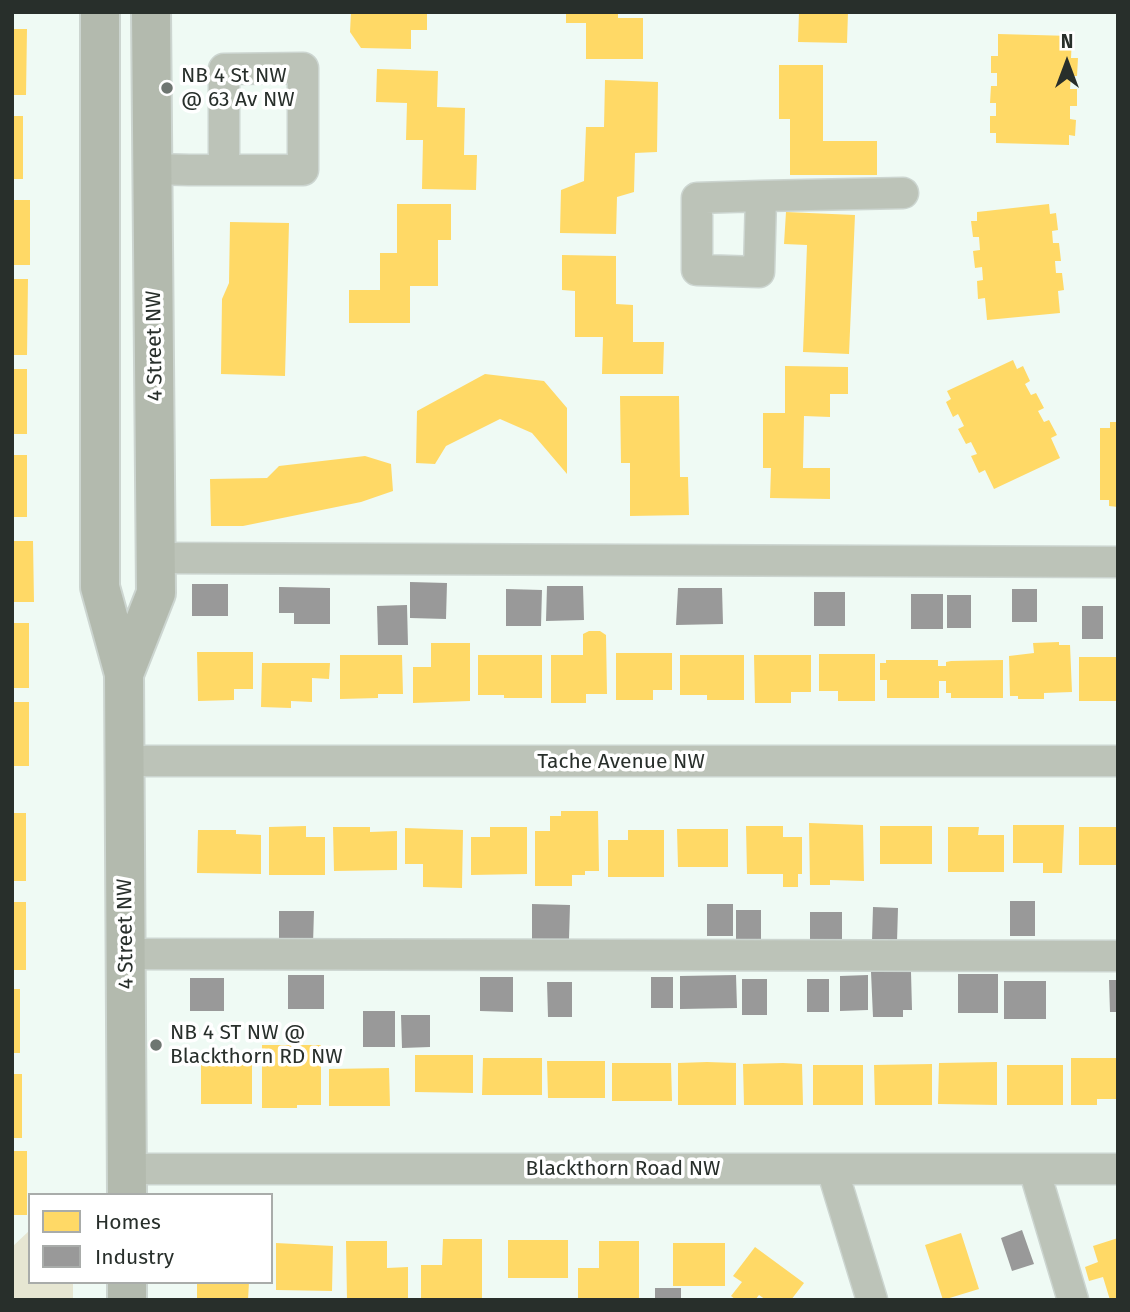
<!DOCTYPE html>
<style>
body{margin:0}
#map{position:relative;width:1130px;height:1312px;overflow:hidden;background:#effaf4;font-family:"Fira Sans",sans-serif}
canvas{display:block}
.frame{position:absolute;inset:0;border:14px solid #282f2b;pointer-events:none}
.legend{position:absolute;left:28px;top:1193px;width:245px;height:91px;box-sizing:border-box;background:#fff;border:2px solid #a9acaa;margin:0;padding:9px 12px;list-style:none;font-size:21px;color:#282f2b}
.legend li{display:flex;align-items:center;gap:14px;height:35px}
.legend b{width:35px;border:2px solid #a9acaa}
.north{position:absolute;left:1032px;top:28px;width:70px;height:70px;-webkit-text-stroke:5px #fff;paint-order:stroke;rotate:0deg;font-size:19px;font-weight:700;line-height:28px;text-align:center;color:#282f2b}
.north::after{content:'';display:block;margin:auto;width:24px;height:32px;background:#282f2b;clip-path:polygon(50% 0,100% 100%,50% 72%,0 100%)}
</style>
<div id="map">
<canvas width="1130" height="1312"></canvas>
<div class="frame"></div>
<ul class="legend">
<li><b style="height:19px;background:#ffd966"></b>Homes</li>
<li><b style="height:19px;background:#999"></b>Industry</li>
</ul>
<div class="north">N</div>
</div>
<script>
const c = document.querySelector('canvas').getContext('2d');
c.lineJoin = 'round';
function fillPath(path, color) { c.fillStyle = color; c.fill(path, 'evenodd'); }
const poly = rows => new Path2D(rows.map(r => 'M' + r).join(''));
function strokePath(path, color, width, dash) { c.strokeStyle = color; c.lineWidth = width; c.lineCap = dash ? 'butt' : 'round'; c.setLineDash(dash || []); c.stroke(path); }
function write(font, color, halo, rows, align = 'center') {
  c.font = font + ' "Fira Sans",sans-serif'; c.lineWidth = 7; c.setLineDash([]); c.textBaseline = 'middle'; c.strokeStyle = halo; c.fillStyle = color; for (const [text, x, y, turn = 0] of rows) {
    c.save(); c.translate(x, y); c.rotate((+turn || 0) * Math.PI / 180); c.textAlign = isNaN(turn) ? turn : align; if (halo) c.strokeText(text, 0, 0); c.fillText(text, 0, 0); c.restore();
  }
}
const green = poly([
 [30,1230,30,1282,73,1282,73,1300,12,1300,12,1247]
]);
const homes = poly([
 [351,12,427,12,427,30,411,30,411,49,361,48,350,32],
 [566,12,618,12,618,18,643,18,643,59,586,59,586,23,566,23],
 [799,12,848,12,847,43,798,42],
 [12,29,27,29,26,95,12,95],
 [998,34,1072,36,1071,58,1078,58,1077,76,1071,76,1070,89,1077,89,1077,106,1070,106,1070,119,1076,120,1075,136,1069,135,1069,145,996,143,996,133,990,133,990,116,996,116,996,103,990,103,991,86,997,86,997,73,991,73,991,56,998,56],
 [779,65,823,65,823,141,877,141,877,175,790,175,790,119,779,119],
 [377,69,438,71,437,107,465,108,464,155,477,155,476,190,422,189,423,140,406,140,407,103,376,102],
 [605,80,658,82,657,152,635,153,634,192,617,197,616,234,560,233,561,190,584,181,586,127,604,127],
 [12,116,23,116,23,179,12,179],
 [12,200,30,200,30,265,12,265],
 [397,204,451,204,451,240,438,240,438,286,410,286,410,323,349,323,349,290,380,290,380,253,397,253],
 [1049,204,1050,214,1056,213,1058,230,1052,231,1053,243,1059,243,1061,261,1055,261,1056,273,1062,273,1064,290,1058,291,1060,313,987,320,985,298,978,299,977,281,983,280,982,267,975,268,973,251,980,250,979,237,973,237,971,221,977,221,977,212],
 [786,212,855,215,849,354,803,352,807,245,784,244],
 [230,222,289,223,285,376,221,374,222,299,229,283],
 [562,255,616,256,616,304,633,305,633,342,664,342,663,374,602,374,603,337,575,337,575,291,562,290],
 [12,279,28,279,27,355,12,355],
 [1013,360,1017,369,1023,366,1030,381,1025,384,1031,395,1036,393,1044,408,1038,411,1044,422,1049,420,1057,435,1051,438,1060,458,994,489,985,470,979,473,971,456,977,454,971,442,966,444,958,429,964,426,958,414,953,417,946,402,951,399,947,391],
 [785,366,848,367,848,394,830,394,830,417,804,416,803,468,830,468,830,499,770,498,771,468,763,468,763,413,785,413],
 [12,369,27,369,27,434,12,434],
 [485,374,544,381,567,408,567,474,532,433,500,419,446,446,435,464,416,463,417,411],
 [620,396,679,396,680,477,688,477,689,515,630,516,630,463,621,463],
 [1110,422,1118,422,1118,507,1109,506,1109,500,1100,500,1100,428,1110,428],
 [12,455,27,455,27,517,12,517],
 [365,456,391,464,393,491,361,502,243,526,211,526,210,479,267,478,279,466],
 [12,541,33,541,34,602,12,602],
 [12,623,29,623,29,688,12,688],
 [589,631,600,631,606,635,607,694,586,694,586,703,551,703,551,655,583,655,583,634],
 [1059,642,1059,645,1070,645,1072,692,1044,693,1044,699,1018,699,1018,696,1010,696,1009,656,1034,653,1033,643],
 [431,643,470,643,470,701,413,703,413,667,431,667],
 [197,652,253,652,253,689,234,689,234,700,198,701],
 [616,653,672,653,672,690,653,690,653,700,616,700],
 [819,654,875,654,875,701,838,701,838,691,819,691],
 [340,655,402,655,403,694,378,694,378,698,340,699],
 [478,655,542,655,542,698,504,698,504,695,478,695],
 [680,655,744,655,744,700,707,700,707,695,680,695],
 [754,655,811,655,811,692,791,692,791,703,755,703],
 [1079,657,1118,657,1116,701,1079,701],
 [886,660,938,660,938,666,946,666,946,662,951,661,1003,660,1003,698,951,698,951,693,946,693,946,681,939,681,939,698,887,698,887,680,880,680,880,663,886,663],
 [262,663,330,663,329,679,312,678,312,702,291,701,291,708,261,707],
 [12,702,29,702,29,766,12,766],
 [561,811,598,811,599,871,585,871,585,875,572,875,572,886,535,886,535,831,550,831,550,816,561,816],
 [12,813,26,813,26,881,12,881],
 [809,823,863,825,864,881,830,880,830,885,810,885],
 [1013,825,1064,825,1062,873,1043,873,1043,863,1013,863],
 [306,826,306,837,325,837,325,875,269,875,269,827],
 [746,826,783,826,783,837,802,837,802,874,798,874,798,887,783,887,783,874,747,874],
 [880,826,932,826,932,864,880,864],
 [333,827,370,827,370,832,397,831,397,870,334,871],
 [490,827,527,827,527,874,471,875,471,837,490,837],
 [948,827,979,827,978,835,1004,835,1004,872,948,872],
 [1079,827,1118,827,1118,865,1079,865],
 [405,828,463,830,462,888,423,887,423,864,405,864],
 [677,829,728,829,728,867,678,867],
 [198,830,236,830,236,834,261,835,261,874,197,873],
 [628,830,664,830,664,877,608,877,608,840,628,840],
 [12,902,26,902,26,970,12,970],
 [12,989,20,989,20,1053,12,1053],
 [262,1045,321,1045,321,1105,297,1105,297,1108,262,1108],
 [415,1055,473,1055,473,1093,415,1092],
 [201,1058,252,1058,252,1104,201,1104],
 [483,1058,542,1058,542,1095,482,1095],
 [1071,1058,1118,1058,1118,1099,1097,1099,1097,1105,1071,1105],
 [547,1061,605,1061,605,1098,548,1098],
 [707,1062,736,1063,736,1105,678,1105,678,1063],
 [997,1062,997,1105,938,1104,939,1063],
 [612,1063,671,1063,672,1101,612,1101],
 [783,1063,802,1064,803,1105,744,1105,743,1064],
 [932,1064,932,1105,875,1105,874,1065],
 [813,1065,863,1065,863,1105,813,1105],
 [1007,1065,1063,1065,1063,1105,1007,1105],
 [389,1068,390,1106,329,1106,329,1069],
 [12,1074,22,1074,22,1138,12,1138],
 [12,1151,27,1151,27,1215,12,1215],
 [961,1233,979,1289,943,1300,925,1245],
 [1118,1238,1118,1300,1110,1300,1103,1277,1089,1281,1085,1267,1098,1262,1093,1246],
 [443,1239,482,1239,482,1300,421,1299,421,1265,442,1265],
 [508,1240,568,1240,568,1278,508,1278],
 [346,1241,387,1241,387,1268,408,1267,408,1300,347,1300],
 [599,1241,639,1241,639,1300,578,1300,578,1268,599,1268],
 [276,1243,333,1246,332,1291,276,1290],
 [673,1243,725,1243,725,1286,673,1286],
 [755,1247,804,1283,791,1300,766,1300,759,1295,755,1300,736,1300,731,1296,742,1282,733,1276],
 [197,1282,249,1282,248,1300,197,1298]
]);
const industry = poly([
 [410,582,447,583,446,619,410,618],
 [192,584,228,584,228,616,192,616],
 [547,586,583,586,584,620,546,621],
 [279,587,330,588,330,624,294,624,294,613,279,613],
 [678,588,722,588,723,624,676,625],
 [506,589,542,590,541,626,506,626],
 [1012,589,1037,589,1037,622,1012,622],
 [814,592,845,592,845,626,814,626],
 [911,594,943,594,943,629,911,629],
 [947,595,971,595,971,628,947,628],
 [407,605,408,645,378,645,377,606],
 [1082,606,1103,606,1103,639,1082,639],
 [1010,901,1035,901,1035,936,1010,936],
 [532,904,570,905,569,939,532,939],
 [707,904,733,904,733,936,707,936],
 [873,907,898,908,897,942,872,941],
 [736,910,761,910,761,943,736,943],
 [279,911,314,911,313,944,279,944],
 [810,912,842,912,842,941,810,941],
 [871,972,911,972,912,1010,903,1010,903,1017,873,1017],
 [958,974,998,974,998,1013,958,1013],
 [288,975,324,975,324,1009,288,1009],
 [736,975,737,1008,680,1009,680,976],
 [868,975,868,1010,840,1011,840,976],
 [480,977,513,977,513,1012,480,1011],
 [651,977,673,977,673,1008,651,1008],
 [190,978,224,978,224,1011,190,1011],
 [742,979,767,979,767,1015,742,1015],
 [807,979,829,979,829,1012,807,1012],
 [1109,980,1118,980,1118,1012,1110,1012],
 [1004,981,1046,981,1046,1019,1004,1019],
 [547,982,572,982,572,1017,548,1017],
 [363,1011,395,1011,395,1047,363,1047],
 [401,1015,430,1015,430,1047,402,1048],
 [1022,1230,1034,1264,1012,1271,1001,1238],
 [655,1288,681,1288,681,1300,655,1300]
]);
const minor = poly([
 [153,169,189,170,303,170,303,68,224,69,224,170],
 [761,196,759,272,697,270,697,198,761,196,903,193],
 [157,558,1118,562],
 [124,761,1118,761],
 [127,954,1118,956],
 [127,1169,1118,1169],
 [832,1169,872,1300],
 [1034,1169,1073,1300]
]);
const major = poly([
 [100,12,100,587,124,674,127,1195],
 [124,674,156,593,151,12],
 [127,1300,127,1282]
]);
const markers = [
 [167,88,7,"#6e7671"],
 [156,1045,7,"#6e7671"]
];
const poiNames = [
 ["NB 4 St NW",181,76],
 ["@ 63 Av NW",181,100],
 ["NB 4 ST NW @",170,1033],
 ["Blackthorn RD NW",170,1057]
];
const streetNames = [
 ["4 Street NW",155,346,-91],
 ["Tache Avenue NW",621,762],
 ["4 Street NW",126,934,-91],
 ["Blackthorn Road NW",623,1169]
];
fillPath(green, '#e6e6d2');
fillPath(homes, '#ffd966');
fillPath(industry, '#999');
strokePath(minor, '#ccd5d0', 33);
strokePath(major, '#ccd5d0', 42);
strokePath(minor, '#bcc3b8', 30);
strokePath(major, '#b3baae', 38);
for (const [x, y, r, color] of markers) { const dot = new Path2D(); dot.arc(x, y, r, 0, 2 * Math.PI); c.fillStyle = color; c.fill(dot); strokePath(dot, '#fff', 2.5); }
write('21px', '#282f2b', '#fff', poiNames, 'left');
write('21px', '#282f2b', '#fff', streetNames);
</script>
